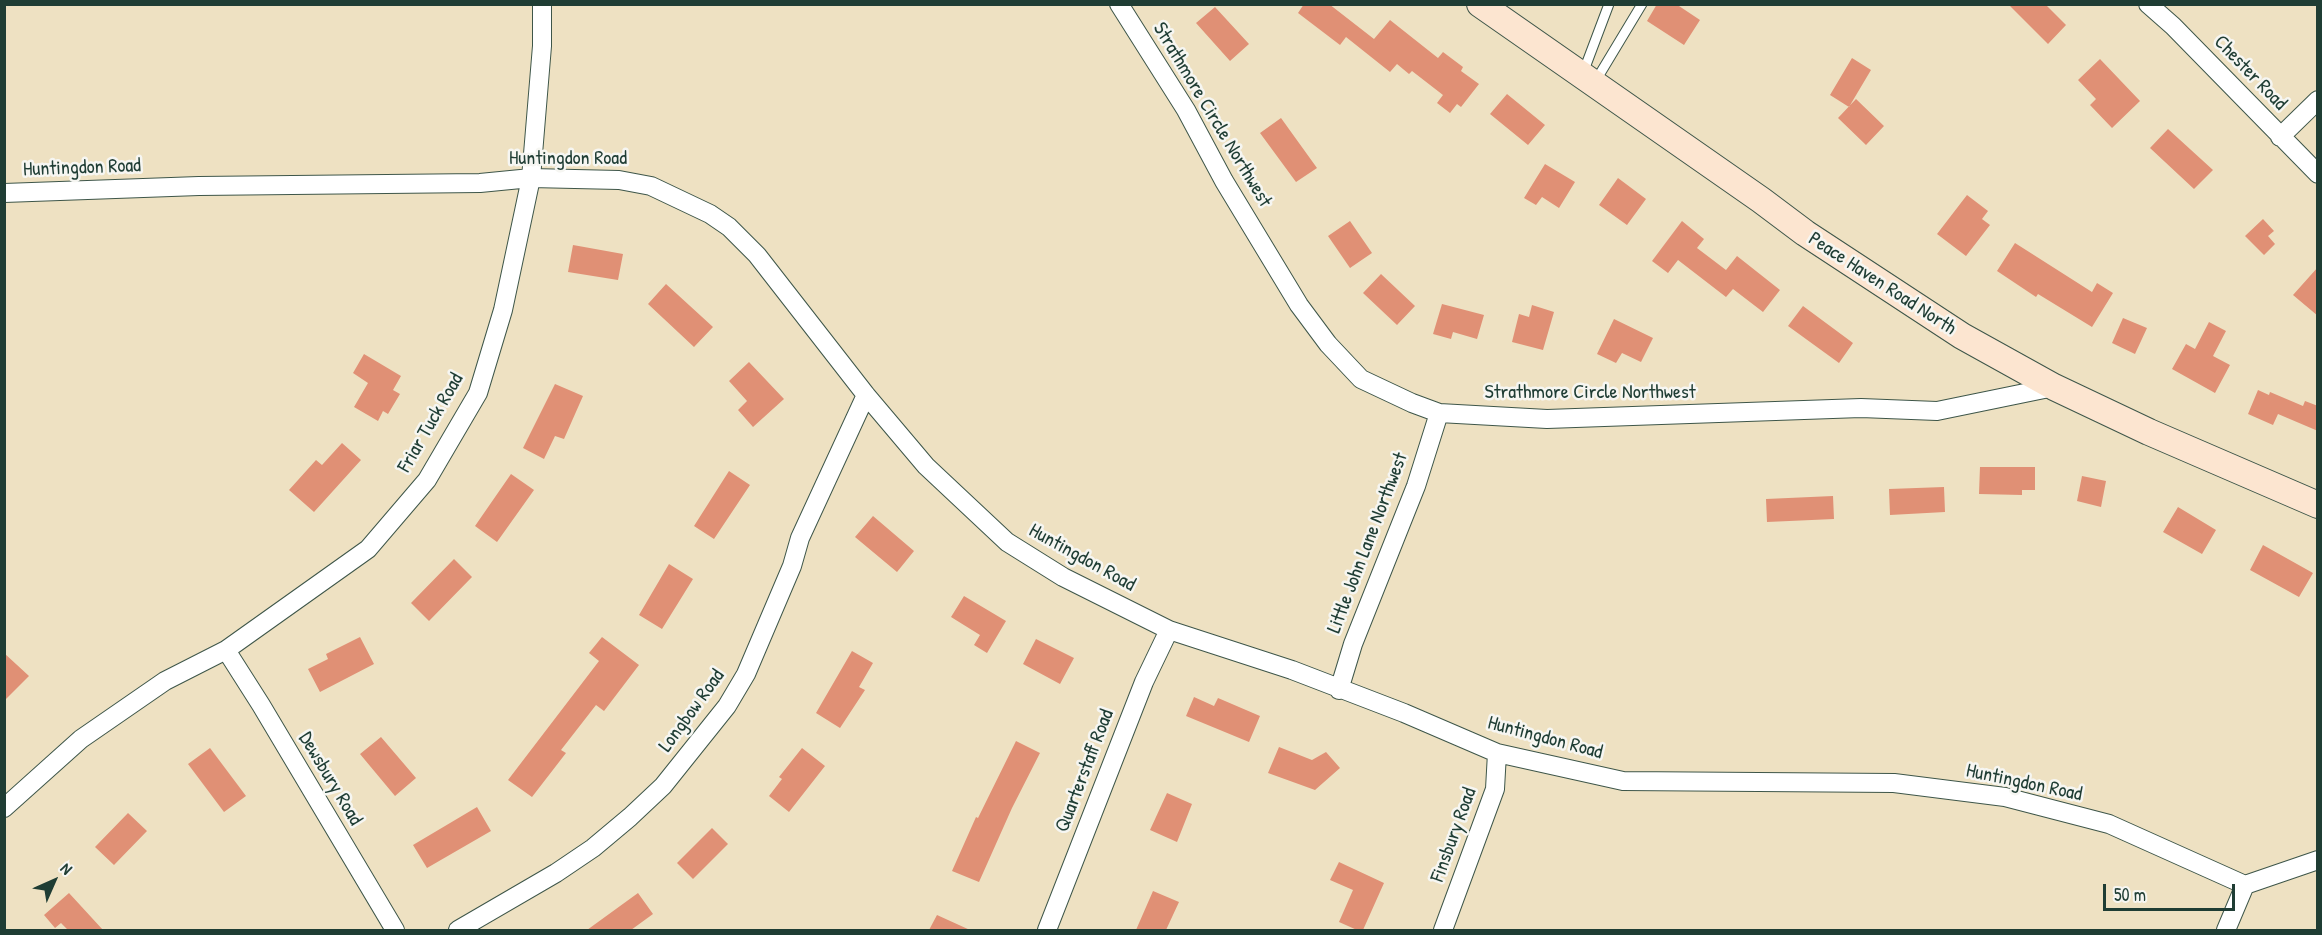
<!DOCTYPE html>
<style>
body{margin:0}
#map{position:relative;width:2322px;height:935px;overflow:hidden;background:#eee1c2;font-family:"Patrick Hand",sans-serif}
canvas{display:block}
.frame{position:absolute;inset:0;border:6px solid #1f3d34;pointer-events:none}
.north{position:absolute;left:24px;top:851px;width:60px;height:60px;-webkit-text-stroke:4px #f6f6f2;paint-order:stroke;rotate:45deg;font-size:16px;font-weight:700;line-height:24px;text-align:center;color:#1f3d34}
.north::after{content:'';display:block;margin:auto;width:21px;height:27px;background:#1f3d34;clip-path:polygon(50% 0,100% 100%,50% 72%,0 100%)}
.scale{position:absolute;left:2103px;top:884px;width:132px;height:27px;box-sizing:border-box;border:3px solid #1f3d34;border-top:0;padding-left:8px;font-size:18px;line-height:21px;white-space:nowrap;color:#1f3d34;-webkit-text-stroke:4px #f6f6f2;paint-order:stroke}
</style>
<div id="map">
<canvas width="2322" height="935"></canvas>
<div class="frame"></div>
<div class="north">N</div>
<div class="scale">50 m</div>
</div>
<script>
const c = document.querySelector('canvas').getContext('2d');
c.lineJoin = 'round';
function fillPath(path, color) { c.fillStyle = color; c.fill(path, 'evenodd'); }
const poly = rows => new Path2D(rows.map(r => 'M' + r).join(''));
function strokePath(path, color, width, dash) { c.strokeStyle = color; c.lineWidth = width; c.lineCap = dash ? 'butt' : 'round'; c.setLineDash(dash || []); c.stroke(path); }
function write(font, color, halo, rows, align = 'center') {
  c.font = font + ' "Patrick Hand",sans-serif'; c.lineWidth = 5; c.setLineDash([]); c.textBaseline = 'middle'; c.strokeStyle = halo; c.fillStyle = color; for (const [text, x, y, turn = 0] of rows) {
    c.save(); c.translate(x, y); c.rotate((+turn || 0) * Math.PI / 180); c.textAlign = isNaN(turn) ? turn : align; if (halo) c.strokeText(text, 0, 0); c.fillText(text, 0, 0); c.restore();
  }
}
const building = poly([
 [1304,4,1329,4,1374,39,1390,20,1438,58,1443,52,1463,67,1461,71,1479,84,1461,107,1457,104,1450,113,1437,103,1443,95,1412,71,1409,74,1397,64,1390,72,1346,37,1340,45,1298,13],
 [1657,4,1676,4,1700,20,1684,45,1647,21],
 [2008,4,2045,4,2066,25,2048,44],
 [1215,7,1249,44,1230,61,1196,23],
 [1852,58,1871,70,1849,107,1830,95],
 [2100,59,2140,101,2112,128,2090,105,2096,99,2078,80],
 [1507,94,1545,125,1528,145,1490,114],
 [1856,99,1884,126,1866,145,1838,118],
 [1281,118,1317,168,1296,182,1260,133],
 [2168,129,2213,170,2194,189,2150,148],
 [1545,164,1575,182,1559,208,1542,197,1536,205,1524,198],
 [1618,178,1646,199,1627,225,1599,205],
 [1967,195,1988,211,1982,219,1990,225,1966,256,1937,234],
 [2263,219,2274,231,2268,236,2275,244,2264,255,2245,236],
 [1350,221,1372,253,1350,268,1328,236],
 [1682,221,1704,239,1697,248,1726,270,1737,256,1780,290,1763,312,1733,289,1726,297,1678,260,1668,273,1652,261],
 [2015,243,2092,292,2097,283,2113,293,2092,327,2038,294,2036,297,1997,271],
 [573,245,623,254,618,280,568,272],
 [2318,267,2318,316,2293,295],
 [1381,274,1415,306,1397,325,1363,293],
 [666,284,713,327,694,347,648,304],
 [1442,304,1484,315,1477,339,1453,332,1451,339,1433,334],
 [1532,305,1554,312,1543,350,1512,342,1519,314,1529,317],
 [1803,306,1853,343,1839,363,1788,326],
 [2123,318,2147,328,2135,354,2112,343],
 [1614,319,1653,338,1641,362,1622,353,1616,363,1597,354],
 [2209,322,2226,331,2213,356,2230,365,2215,393,2172,369,2186,344,2195,349],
 [364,354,401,376,393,390,400,394,388,414,383,411,378,421,354,407,368,383,353,373],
 [749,362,784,399,753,427,738,410,747,401,729,381],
 [555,384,583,396,564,439,555,436,544,459,523,448],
 [2258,390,2269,395,2270,392,2303,406,2305,401,2318,406,2318,431,2278,414,2273,425,2248,414],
 [342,443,361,460,314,512,289,490,316,460,322,465],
 [1980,467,2035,467,2035,490,2022,490,2022,495,1979,494],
 [729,471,750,485,714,539,694,526],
 [511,474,534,490,497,542,475,526],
 [2082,476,2106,481,2101,507,2077,501],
 [1944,487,1945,512,1890,515,1889,489],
 [1833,496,1834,519,1767,522,1766,499],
 [2178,507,2216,530,2202,554,2163,532],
 [873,516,914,551,897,572,855,537],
 [2263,545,2313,573,2299,597,2250,570],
 [454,559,472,577,429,621,411,603],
 [669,564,693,579,662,629,639,615],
 [964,596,1006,621,987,653,974,645,980,635,951,617],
 [360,637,374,664,320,692,308,669,328,659,326,654],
 [602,637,639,665,604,711,596,705,561,750,566,753,532,797,508,780,599,661,589,653],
 [1036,639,1074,658,1060,684,1023,664],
 [852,651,873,663,859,687,865,690,840,728,816,713],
 [4,653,29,676,4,701],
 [1194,697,1214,706,1218,698,1260,716,1249,742,1186,716],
 [381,737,416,778,395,796,360,754],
 [1016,741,1040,753,1012,808,979,882,952,871,976,817,978,818],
 [1279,747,1312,760,1326,752,1340,768,1315,790,1268,773],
 [210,748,246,796,224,812,188,764],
 [802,748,825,766,789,812,769,796,782,779,779,777],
 [1167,793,1192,804,1177,842,1150,830],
 [477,807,491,831,427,868,413,845],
 [128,813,147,831,114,865,95,847],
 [712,828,728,844,693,879,677,863],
 [1339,862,1384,883,1363,930,1357,930,1339,922,1353,890,1330,880],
 [1153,891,1179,902,1166,930,1136,930],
 [69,893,103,930,68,930,61,923,55,928,44,915],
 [638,893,653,914,631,930,587,930],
 [937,915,970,930,929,930]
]);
const service = poly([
 [1583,73,1609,4],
 [1595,82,1642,4]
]);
const minor = poly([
 [1119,4,1186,110,1224,181,1299,305,1328,344,1361,379,1412,403,1439,413,1547,419,1861,408,1937,411,2054,387],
 [2148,4,2173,26,2318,174],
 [2280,137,2318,100],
 [4,193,199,186,480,183,531,178,619,180,651,186,710,214,729,227,757,255,866,395,926,466,1007,542,1063,577,1169,630,1292,670,1404,713,1497,753,1623,781,1894,783,2005,797,2109,824,2245,885],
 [226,650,261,705,395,930],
 [1339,690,1353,644,1416,486,1439,413],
 [4,808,81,739,165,681,226,650,368,549,427,480,478,393,503,310,531,178,542,46,542,4],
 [458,930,556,873,593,848,630,817,663,786,727,706,746,674,792,566,800,538,866,395],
 [1047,930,1144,682,1169,630],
 [1443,930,1495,789,1497,753],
 [2226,930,2245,885,2318,860]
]);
const secondary = poly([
 [1480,4,1761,200,1805,233,1962,336,2054,387,2149,432,2318,505]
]);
const streetNames = [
 ["Chester Road",2250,73,46],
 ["Strathmore Circle Northwest",1212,115,59],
 ["Huntingdon Road",568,159],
 ["Huntingdon Road",82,168,-2],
 ["Peace Haven Road North",1882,284,33],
 ["Strathmore Circle Northwest",1590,393],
 ["Friar Tuck Road",431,423,-60],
 ["Little John Lane Northwest",1368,543,-69],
 ["Huntingdon Road",1082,558,29],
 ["Longbow Road",692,711,-54],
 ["Huntingdon Road",1545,738,15],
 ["Quarterstaff Road",1085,771,-69],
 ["Dewsbury Road",330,779,59],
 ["Huntingdon Road",2024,783,12],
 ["Finsbury Road",1454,835,-70]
];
fillPath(building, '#e09075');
strokePath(service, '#3e5649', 11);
strokePath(minor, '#3e5649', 20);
strokePath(secondary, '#3e5649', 28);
strokePath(service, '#fff', 9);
strokePath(minor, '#fff', 18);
strokePath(secondary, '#fce5d0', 26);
write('20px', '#1f3d34', '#f6f6f2', streetNames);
</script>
